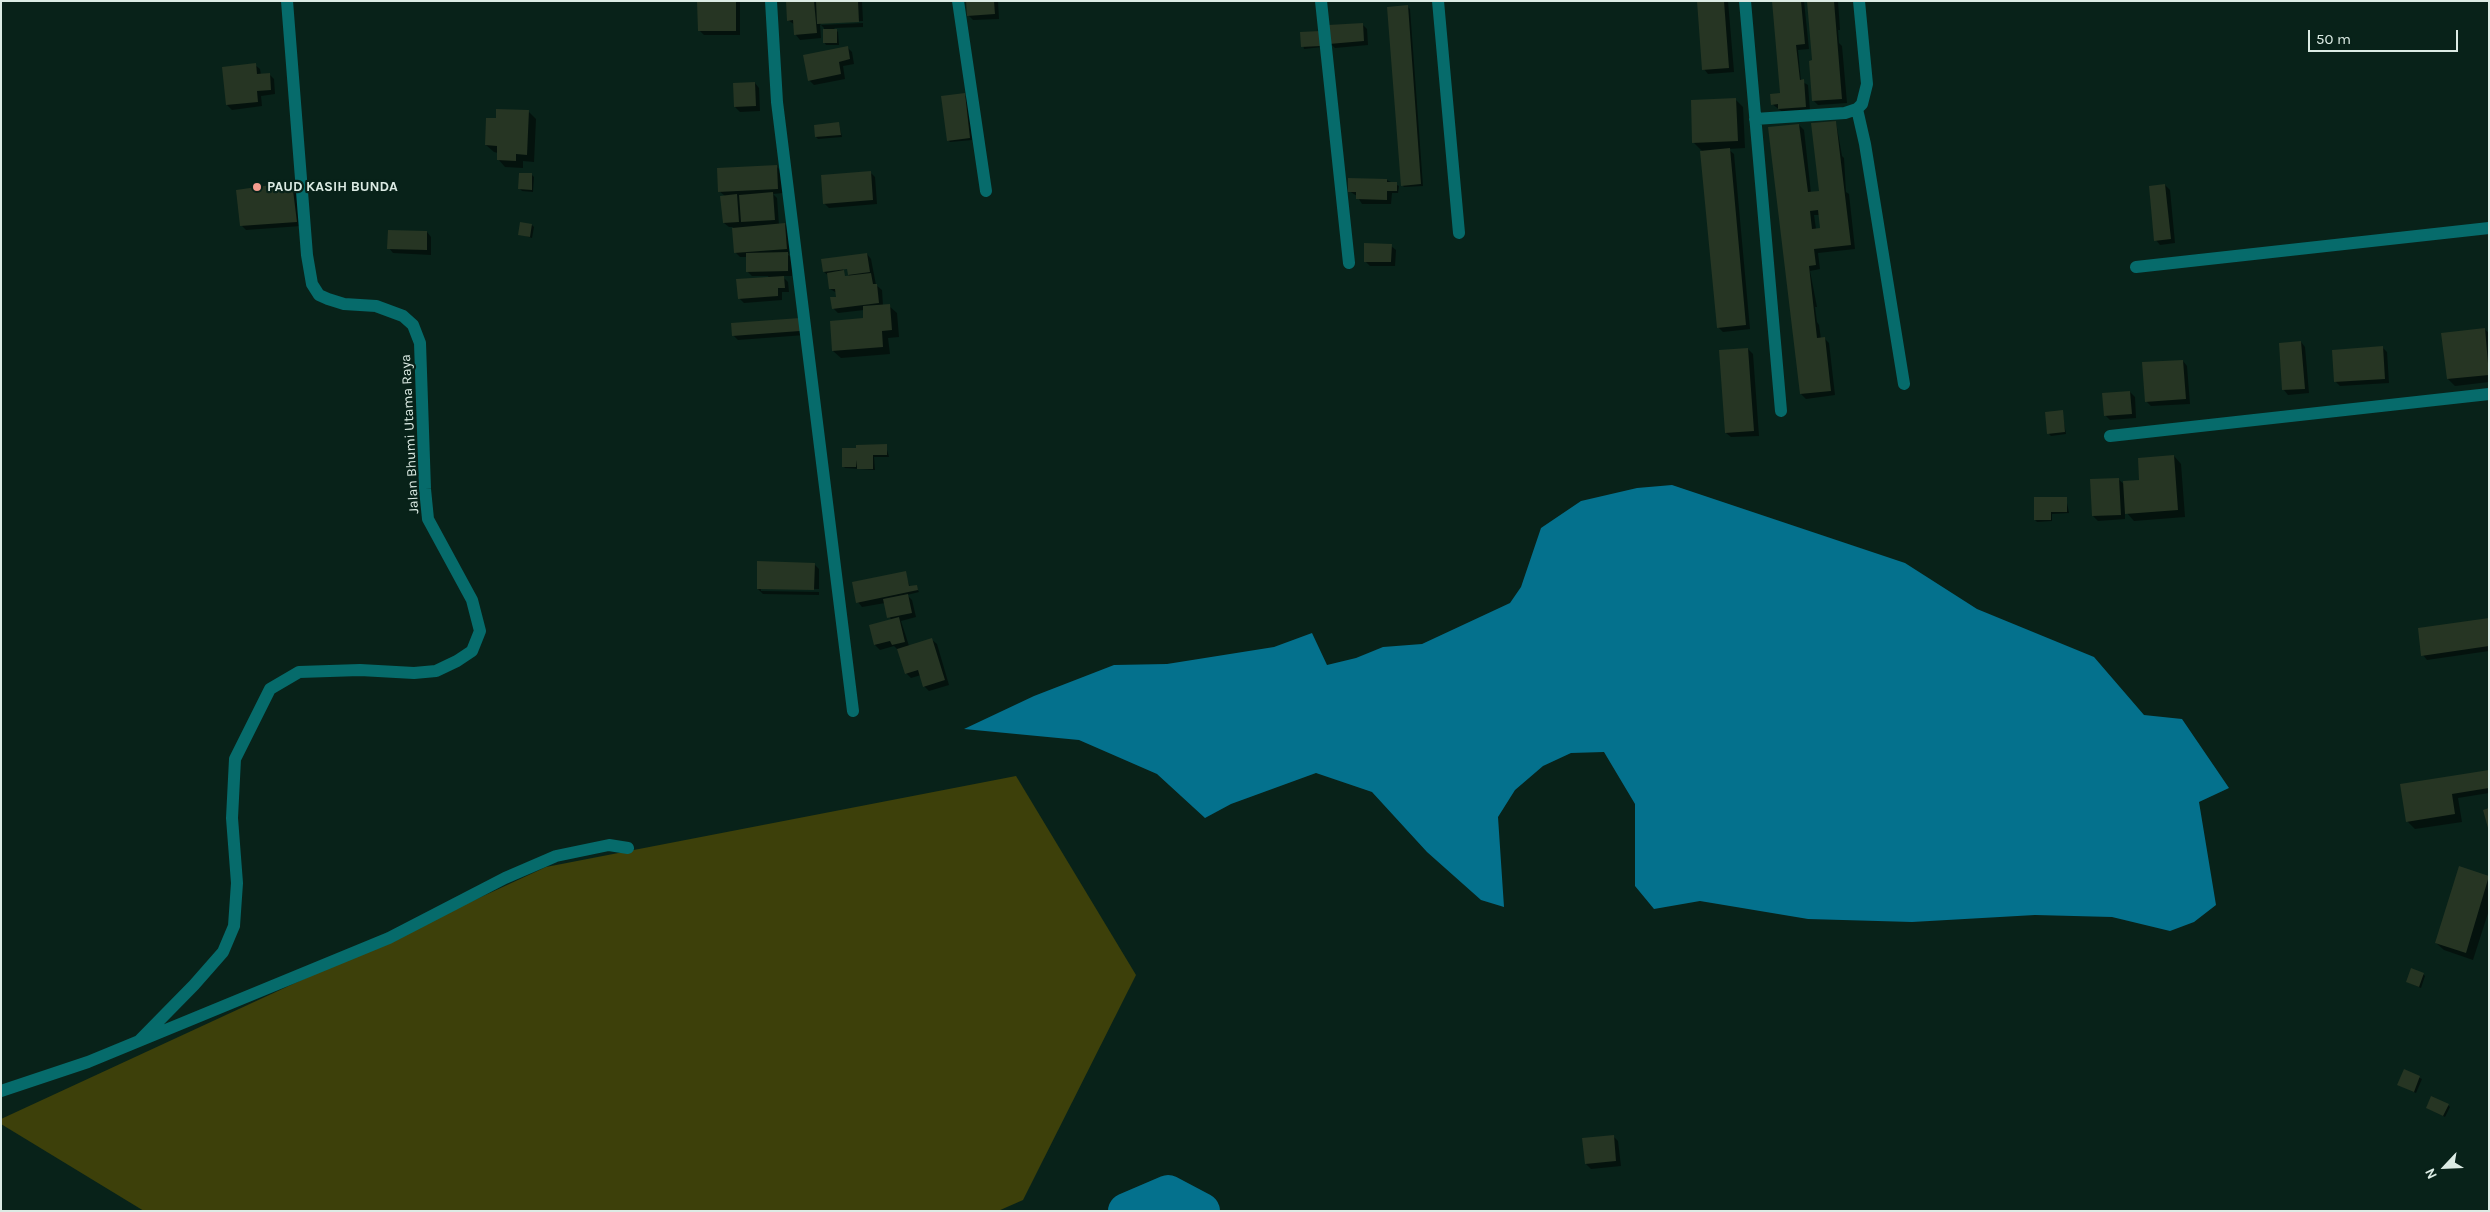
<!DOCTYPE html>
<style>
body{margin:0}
#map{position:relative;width:2490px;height:1212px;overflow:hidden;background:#082219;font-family:Karla,sans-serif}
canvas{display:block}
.frame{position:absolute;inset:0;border:2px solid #dcebe4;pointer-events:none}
.north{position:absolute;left:2420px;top:1142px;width:50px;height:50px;-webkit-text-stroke:4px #082219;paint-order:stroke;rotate:245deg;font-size:14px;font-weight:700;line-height:20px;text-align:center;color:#dcebe4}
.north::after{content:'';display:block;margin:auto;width:18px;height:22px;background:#dcebe4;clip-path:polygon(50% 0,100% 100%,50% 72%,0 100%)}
.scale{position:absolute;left:2308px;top:30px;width:150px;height:22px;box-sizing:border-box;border:2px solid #dcebe4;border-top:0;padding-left:6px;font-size:15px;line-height:18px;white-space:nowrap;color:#dcebe4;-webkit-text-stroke:4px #082219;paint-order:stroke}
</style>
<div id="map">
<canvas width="2490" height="1212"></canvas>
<div class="frame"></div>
<div class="north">N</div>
<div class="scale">50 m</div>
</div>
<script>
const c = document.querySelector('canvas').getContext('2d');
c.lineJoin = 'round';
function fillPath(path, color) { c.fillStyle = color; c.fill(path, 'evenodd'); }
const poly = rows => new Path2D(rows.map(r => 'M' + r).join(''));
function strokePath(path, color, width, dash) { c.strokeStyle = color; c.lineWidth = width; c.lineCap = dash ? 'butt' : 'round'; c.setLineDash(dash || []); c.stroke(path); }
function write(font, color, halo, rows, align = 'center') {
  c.font = font + ' Karla,sans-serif'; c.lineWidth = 4.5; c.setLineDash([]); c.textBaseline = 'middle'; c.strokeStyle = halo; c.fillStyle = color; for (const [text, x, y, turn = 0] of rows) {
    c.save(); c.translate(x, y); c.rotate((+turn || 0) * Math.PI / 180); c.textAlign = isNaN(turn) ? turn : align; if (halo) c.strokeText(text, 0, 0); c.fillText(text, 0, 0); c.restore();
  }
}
const green = poly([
 [1016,776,1136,975,1023,1200,998,1211,144,1211,1,1124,1,1119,546,867]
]);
const water = poly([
 [1672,485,1905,563,1977,609,2094,657,2144,715,2182,719,2229,788,2199,802,2216,905,2194,922,2170,931,2112,917,2035,915,1912,922,1808,919,1700,901,1654,909,1635,886,1635,804,1604,752,1571,753,1543,766,1515,790,1498,817,1504,907,1481,900,1427,852,1372,792,1316,773,1231,804,1205,818,1157,774,1079,740,964,729,1034,696,1114,665,1167,664,1274,647,1312,633,1327,665,1356,658,1383,647,1422,644,1510,603,1521,587,1541,528,1581,501,1637,488]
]);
const shadow = poly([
 [699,1,740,1,740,35,704,35,699,30],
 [791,1,815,1,818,4,818,1,862,1,863,21,821,22,821,25,863,23,863,27,834,28,838,32,839,45,826,45,824,42,824,28,820,24,821,38,800,40,796,35,795,25,788,20],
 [968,1,998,1,999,19,973,20,969,16],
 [1699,1,1728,1,1734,72,1708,74,1704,69],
 [1773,1,1804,1,1809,49,1798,50,1801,81,1808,85,1810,111,1784,113,1772,104,1781,94],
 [1809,1,1838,1,1840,30,1838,30,1839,43,1842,46,1847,103,1818,105,1813,100,1814,61],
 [1408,7,1410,9,1423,186,1404,187,1402,185],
 [1362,24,1367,29,1368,45,1335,48,1330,43],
 [1301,33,1322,47,1304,49],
 [847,47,852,52,854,64,843,66,845,79,814,85,809,80],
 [255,65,260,69,261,75,269,74,274,79,275,94,261,96,262,106,232,110,227,105],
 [755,83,759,88,760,111,740,112,735,107],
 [964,95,969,99,972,140,950,142,948,140],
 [1736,100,1743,107,1745,148,1728,149,1734,154,1750,329,1723,332,1718,327,1702,151,1694,143],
 [528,111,536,119,534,162,523,161,523,168,505,167,498,159,498,153,494,152,486,145,497,119],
 [1836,122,1842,156,1844,158,1846,192,1849,194,1855,249,1818,253,1820,269,1810,271,1817,307,1815,307,1817,322,1819,325,1821,339,1824,338,1829,343,1835,395,1806,399,1801,394,1799,125,1804,130,1811,193,1822,192],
 [1814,215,1820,215,1821,229,1816,229],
 [839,124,842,137,818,139,816,137],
 [777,167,781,171,783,193,773,194,777,198,779,225,785,224,789,229,791,253,787,254,792,258,792,276,782,276,788,282,789,292,782,292,782,300,744,303,739,298,769,278,768,276,752,276,747,271,747,257,740,257,736,253,733,227,729,227,724,223,725,196,719,191],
 [870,172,875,177,877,204,829,208,824,203],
 [532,175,534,177,533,192,522,191,520,189],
 [1387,180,1399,186,1398,193,1392,193,1391,204,1362,204,1357,196,1349,191],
 [292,183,297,188,301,226,246,230,242,226],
 [2165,185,2170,190,2175,243,2160,245,2156,240],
 [532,225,534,227,532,238,519,234],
 [427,232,431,237,431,255,393,253,389,248],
 [1391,246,1396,250,1395,266,1370,266,1365,261],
 [867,254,871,259,876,285,882,290,883,306,889,306,897,313,899,337,888,338,890,354,841,358,833,351,865,319,864,310,838,313,833,308,837,293,830,289,829,276,824,272],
 [843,268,848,268,849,277,844,278],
 [799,320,805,335,738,340,733,335],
 [2484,329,2489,333,2489,382,2455,386,2448,379],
 [2301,342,2305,347,2309,393,2288,395,2284,390],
 [2382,347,2387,352,2389,383,2340,386,2335,381],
 [1748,349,1753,354,1759,436,1731,437,1726,433],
 [2183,361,2187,366,2190,404,2151,406,2146,401],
 [2130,392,2135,397,2136,418,2110,420,2105,415],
 [2062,411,2066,434,2051,436,2049,434],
 [886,446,889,457,874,457,875,470,845,468,843,466],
 [2174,456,2181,464,2185,517,2134,521,2125,511,2125,519,2098,521,2093,516,2118,479,2125,485,2140,481],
 [2066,498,2069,513,2052,514,2052,521,2037,522,2035,520],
 [814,564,819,569,819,589,761,588,761,591,819,592,819,595,763,594,758,589],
 [905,573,910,587,916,586,919,592,907,595,912,600,916,617,901,621,909,646,932,640,937,644,949,685,929,691,924,686,921,675,911,678,906,673,898,650,894,646,880,650,875,645,870,626,891,620,885,603,862,607,858,602],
 [2489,619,2489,651,2427,660,2423,655],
 [2489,771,2489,793,2458,798,2462,822,2415,829,2408,822,2402,785],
 [2460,868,2489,877,2489,910,2473,960,2444,950,2436,943],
 [2423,974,2425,976,2421,988,2407,982],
 [2405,1071,2422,1079,2416,1093,2399,1085],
 [2448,1105,2450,1107,2445,1117,2427,1108],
 [1613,1136,1618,1141,1621,1166,1591,1169,1586,1164]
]);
const river = poly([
 [1126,1211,1168,1193,1202,1211]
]);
const building = poly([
 [697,1,736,1,736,31,698,31],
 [786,1,814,1,817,33,794,35,793,20,787,21],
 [816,1,858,1,859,22,817,24],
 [966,1,994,1,995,14,967,16],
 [1697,1,1724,1,1729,68,1702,70],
 [1772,1,1801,1,1805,44,1796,45,1800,80,1804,79,1806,107,1778,109,1778,104,1771,105,1770,94,1780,93],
 [1807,1,1834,1,1842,99,1812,101,1809,61,1812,60],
 [1408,5,1421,184,1401,186,1387,7],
 [1363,23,1364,41,1329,44,1328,25],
 [823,29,837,29,837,43,823,43],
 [1320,31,1321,46,1301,47,1300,32],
 [848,46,850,59,839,62,841,74,808,81,803,55],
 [256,63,257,74,270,73,271,90,257,91,258,102,226,105,222,67],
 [755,82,756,106,734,107,733,83],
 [965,93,970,138,947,141,941,96],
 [1736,98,1738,141,1692,143,1691,100],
 [496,109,529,110,527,155,516,154,516,161,497,160,497,146,485,145,486,118,496,118],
 [1836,121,1851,245,1814,249,1816,265,1809,266,1817,338,1825,337,1831,391,1800,394,1768,127,1799,124,1808,192,1819,191,1811,123],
 [1818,210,1820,228,1812,229,1810,211],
 [839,122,841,135,815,137,814,125],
 [1730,148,1746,325,1717,328,1700,151],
 [777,165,778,189,718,192,717,168],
 [871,171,873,200,823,204,821,175],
 [519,173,532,173,532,190,518,189],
 [1348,178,1387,179,1387,182,1397,182,1397,191,1387,191,1387,200,1356,199,1356,192,1348,192],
 [292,182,297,222,240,226,236,190],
 [2165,184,2171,239,2154,241,2149,186],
 [773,192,775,220,741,222,739,195],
 [737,194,739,222,723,223,720,196],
 [520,222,532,224,530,237,518,235],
 [785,223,787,249,734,253,732,228],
 [388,230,427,231,427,250,387,249],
 [1364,243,1392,244,1391,262,1364,262],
 [788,252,788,271,746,272,746,253],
 [867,253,870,272,848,275,847,269,823,272,821,259],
 [844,270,845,276,871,273,873,284,877,284,879,303,832,309,830,297,836,297,835,289,829,289,827,273],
 [784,276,785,288,778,288,778,296,738,299,736,279],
 [890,304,892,330,882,331,883,347,832,351,830,321,863,318,863,306],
 [800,318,800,331,732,336,731,323],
 [2485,328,2489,375,2447,379,2441,333],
 [2301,341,2305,389,2282,390,2279,343],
 [2383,346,2385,379,2334,382,2332,350],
 [1748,348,1754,431,1725,433,1719,350],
 [2183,360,2186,399,2145,402,2142,362],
 [2130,391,2132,414,2104,416,2102,393],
 [2063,410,2065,432,2047,434,2045,412],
 [887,444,887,455,873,455,873,469,857,469,857,460,856,467,842,467,842,448,856,448,856,445],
 [2174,455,2178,510,2125,514,2123,481,2139,480,2138,458],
 [2119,478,2121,515,2092,516,2090,479],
 [2034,497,2067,497,2067,512,2051,512,2051,520,2034,520],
 [757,561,815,563,814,590,757,589],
 [906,571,909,586,917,585,918,590,856,603,852,582],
 [908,594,912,613,887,618,883,599],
 [899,617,905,642,892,645,890,641,874,645,869,625],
 [2489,618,2489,646,2421,656,2418,628],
 [932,638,945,680,923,687,918,670,905,674,897,649],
 [2489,770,2489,788,2452,794,2455,814,2406,822,2400,784],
 [2489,808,2489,828,2488,828,2483,810],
 [2459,866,2489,876,2466,953,2435,943],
 [2411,968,2424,973,2419,987,2406,982],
 [2404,1069,2420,1076,2414,1092,2397,1085],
 [2431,1096,2449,1104,2443,1116,2426,1108],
 [1614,1135,1616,1161,1585,1164,1582,1138]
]);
const minor = poly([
 [771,1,777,102,853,711],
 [958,1,986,191],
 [1321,1,1349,263],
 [1438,1,1459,233],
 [1745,1,1781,411],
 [1857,109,1865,144,1904,384],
 [1755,119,1845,113,1857,109,1862,104,1867,84,1859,1],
 [2136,267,2489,228],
 [2110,436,2489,394],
 [140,1040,194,985,223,952,234,926,237,883,232,818,235,759,270,689,299,672,360,670,414,673,436,671,457,661,472,651,480,631,472,600,428,519,425,489,420,343,413,325,403,316,376,306,344,304,328,299,319,295,312,284,307,255,287,1],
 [1,1091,88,1062,389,938,505,878,556,856,609,845,628,848]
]);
const markers = [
 [257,187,5,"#f59d8f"]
];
const poiNames = [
 ["PAUD KASIH BUNDA",267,187]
];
const streetNames = [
 ["Jalan Bhumi Utama Raya",410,434,-93]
];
fillPath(green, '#3d400a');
fillPath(water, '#04718d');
fillPath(shadow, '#0007');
strokePath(river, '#04718d', 36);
fillPath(building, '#263523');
strokePath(minor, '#066b6b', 12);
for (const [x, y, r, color] of markers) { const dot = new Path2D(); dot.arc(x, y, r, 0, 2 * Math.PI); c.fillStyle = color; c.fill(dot); strokePath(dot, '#082219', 2); }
write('bold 14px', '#dcebe4', '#082219', poiNames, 'left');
write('14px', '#dcebe4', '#082219', streetNames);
</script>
